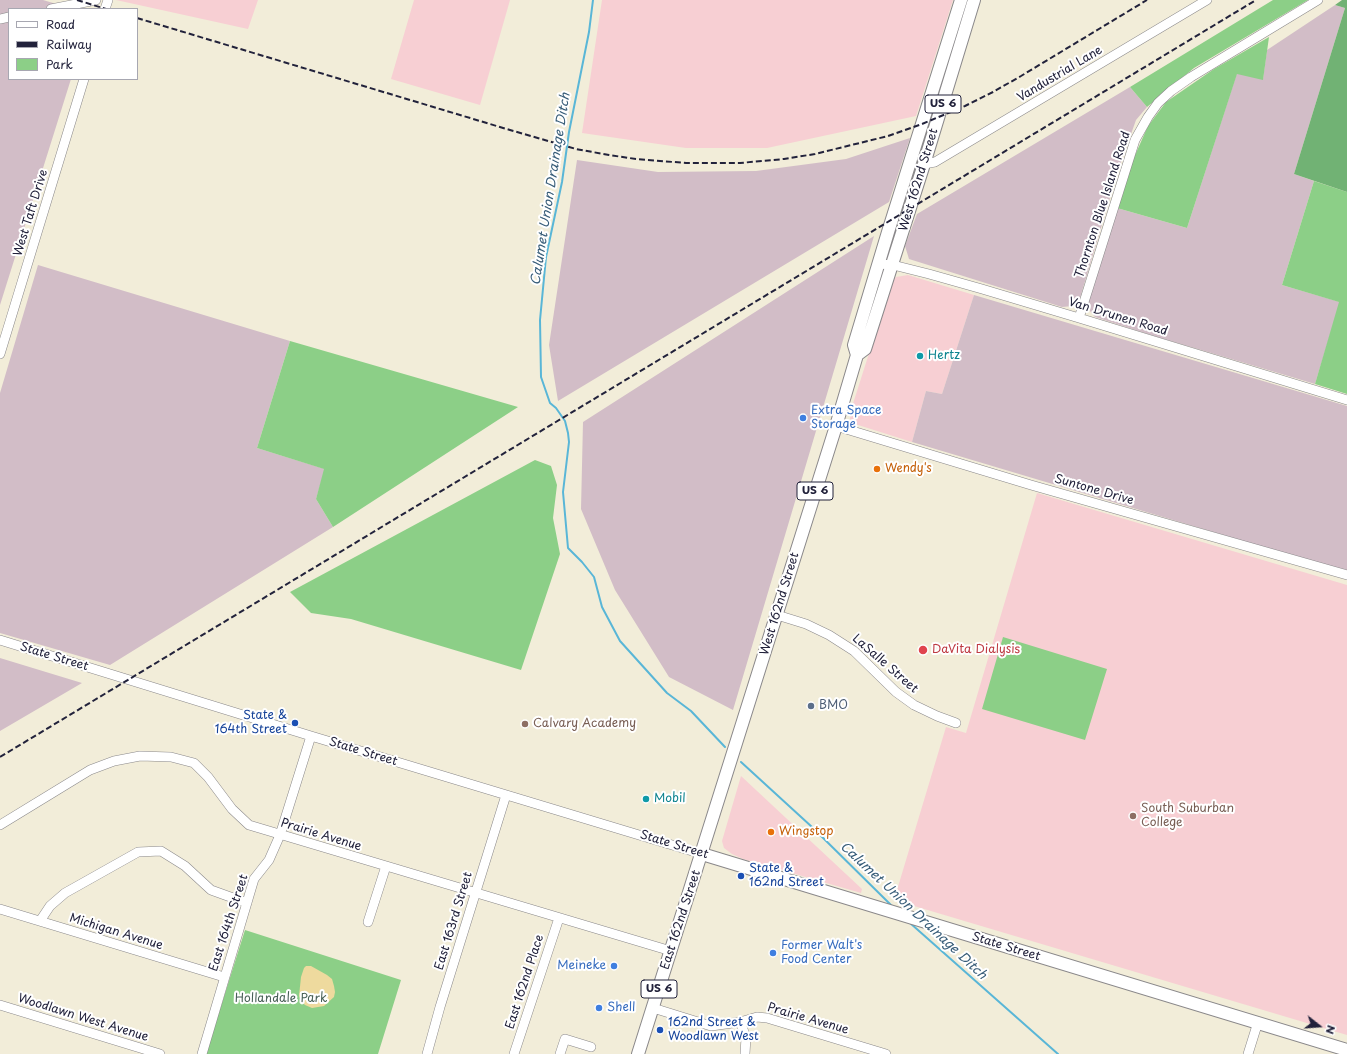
<!DOCTYPE html>
<style>
body{margin:0}
#map{position:relative;width:1347px;height:1054px;overflow:hidden;background:#f2edd9;font-family:"Playpen Sans",sans-serif}
canvas{display:block}
.legend{position:absolute;left:8px;top:8px;width:130px;height:72px;box-sizing:border-box;background:#fff;border:1px solid #a7a7b1;margin:0;padding:5px 7px;list-style:none;font-size:12px;color:#22223b}
.legend li{display:flex;align-items:center;gap:8px;height:20px}
.legend b{width:20px;border:1px solid #a7a7b1}
.north{position:absolute;left:1299px;top:1006px;width:40px;height:40px;-webkit-text-stroke:3px #fff;paint-order:stroke;rotate:107deg;font-size:11px;font-weight:700;line-height:16px;text-align:center;color:#22223b}
.north::after{content:'';display:block;margin:auto;width:14px;height:18px;background:#22223b;clip-path:polygon(50% 0,100% 100%,50% 72%,0 100%)}
</style>
<div id="map">
<canvas width="1347" height="1054"></canvas>
<ul class="legend">
<li><b style="height:5px;background:#fff"></b>Road</li>
<li><b style="height:5px;background:#22223b"></b>Railway</li>
<li><b style="height:11px;background:#8ccf87"></b>Park</li>
</ul>
<div class="north">N</div>
</div>
<script>
const c = document.querySelector('canvas').getContext('2d');
c.lineJoin = 'round';
function fillPath(path, color) { c.fillStyle = color; c.fill(path, 'evenodd'); }
const poly = rows => new Path2D(rows.map(r => 'M' + r).join(''));
function strokePath(path, color, width, dash) { c.strokeStyle = color; c.lineWidth = width; c.lineCap = dash ? 'butt' : 'round'; c.setLineDash(dash || []); c.stroke(path); }
function write(font, color, halo, rows, align = 'center') {
  c.font = font + ' "Playpen Sans",sans-serif'; c.lineWidth = 4; c.setLineDash([]); c.textBaseline = 'middle'; c.strokeStyle = halo; c.fillStyle = color; for (const [text, x, y, turn = 0] of rows) {
    c.save(); c.translate(x, y); c.rotate((+turn || 0) * Math.PI / 180); c.textAlign = isNaN(turn) ? turn : align; if (halo) c.strokeText(text, 0, 0); c.fillText(text, 0, 0); c.restore();
  }
}
const built = poly([
 [116,0,258,0,248,29],
 [414,0,510,0,480,105,391,79],
 [602,0,953,0,916,116,767,148,686,148,582,133],
 [908,275,974,295,942,394,926,391,912,442,855,424,850,419,851,410,891,284,896,277],
 [1037,493,1347,585,1347,1035,894,900,946,727,966,733],
 [741,776,862,889,861,893,743,859,732,854,724,848,722,841]
]);
const industrial = poly([
 [0,0,43,0,73,9,9,9,9,79,71,79,0,305],
 [1335,5,1345,8,1294,174,1314,181,1282,285,1340,302,1315,384,1154,336,1095,317,1090,311,1088,304,1117,208,1187,228,1237,73,1263,79,1267,50],
 [1130,87,1147,107,1136,120,1118,171,1080,298,1073,306,1062,307,909,259,905,246,917,214],
 [910,138,889,202,558,401,549,345,577,160,658,172,756,171,846,159],
 [874,236,733,710,669,677,615,590,581,509,583,422],
 [38,265,290,341,257,448,325,469,316,499,333,527,110,665,0,633,0,393],
 [974,295,1347,406,1347,572,912,442,926,391,942,394],
 [0,658,82,683,0,731]
]);
const green = poly([
 [1273,0,1308,0,1194,68,1147,107,1130,87],
 [1269,37,1263,80,1237,74,1187,228,1117,208,1132,162,1148,126,1166,102,1214,69],
 [1314,181,1347,192,1347,394,1315,384,1339,302,1282,285],
 [290,341,518,407,333,527,316,499,324,469,257,448],
 [535,460,551,466,557,485,553,518,560,554,521,670,351,619,311,613,290,592],
 [1003,637,1107,669,1085,740,982,709],
 [245,930,401,980,378,1054,206,1054]
]);
const forest = poly([
 [1342,0,1347,0,1347,192,1294,174,1345,8,1335,5]
]);
const sand = poly([
 [306,966,311,966,327,975,332,979,334,986,335,992,334,997,324,1006,312,1008,305,1005,302,1002,299,996,301,977,304,968]
]);
const stream = poly([
 [593,0,589,32,569,132,562,182,546,257,540,320,541,377,550,403,556,408,565,421,568,433,569,442,563,492,568,548,582,562,594,577,602,607,620,641,667,693,691,711,725,747],
 [741,762,812,827,892,906],
 [910,923,1058,1054]
]);
const minor = poly([
 [51,9,96,0],
 [105,9,108,0],
 [0,19,9,17],
 [924,164,935,162,1207,0],
 [879,264,893,265,929,274,982,289,1079,318,1347,400],
 [1079,318,1135,140,1148,117,1158,103,1171,91,1191,77,1318,0],
 [0,354,84,79],
 [836,426,1031,485,1347,575],
 [777,615,806,624,829,635,854,651,896,692,914,705,937,716,956,723],
 [0,640,311,736,702,854],
 [0,825,90,770,114,761,140,756,171,757,194,763,208,777,232,809,249,825,671,951],
 [0,909,224,977],
 [40,921,50,906,65,893,138,852,161,851,185,866,211,890,247,903],
 [368,922,386,866],
 [0,1005,160,1054],
 [653,1008,711,1026,740,1022,757,1017,767,1018,886,1054],
 [740,1022,746,1037,745,1054],
 [202,1054,254,879,269,860,280,835,311,736],
 [427,1054,440,1007,506,795],
 [514,1054,559,918],
 [560,1054,565,1039,591,1047],
 [1248,1054,1258,1022]
]);
const major = poly([
 [857,355,865,349,924,164,974,0],
 [702,854,1347,1050],
 [638,1054,836,426,857,355,854,345,888,232,961,0]
]);
const rail = poly([
 [77,0,106,9],
 [137,18,510,130,576,149,609,155,636,159,686,163,740,163,784,159,815,154,888,136,922,124,965,106,993,92,1021,76,1147,0],
 [0,757,1256,0]
]);
const markers = [
 [920,356,4,"#0f9aa8"],
 [803,418,4,"#3f7fe0"],
 [877,469,4,"#e8710a"],
 [923,650,5,"#e0444e"],
 [811,706,4,"#5c6f8a"],
 [295,723,4,"#1a4fb4"],
 [525,724,4,"#8d6e63"],
 [646,799,4,"#0f9aa8"],
 [1133,816,4,"#8d6e63"],
 [771,832,4,"#e8710a"],
 [741,876,4,"#1a4fb4"],
 [773,953,4,"#3f7fe0"],
 [614,966,4,"#3f7fe0"],
 [599,1008,4,"#3f7fe0"],
 [660,1030,4,"#1a4fb4"]
];
const shields = [
 [943,104,36],
 [815,491,36],
 [659,989,36]
];
const shieldNames = [
 ["US 6",943,104],
 ["US 6",815,491],
 ["US 6",659,989]
];
const streetNames = [
 ["Vandustrial Lane",1060,74,-31],
 ["West 162nd Street",919,180,-73],
 ["Thornton Blue Island Road",1103,205,-72],
 ["West Taft Drive",31,213,-73],
 ["Van Drunen Road",1118,317,17],
 ["Suntone Drive",1094,490,16],
 ["West 162nd Street",780,604,-73],
 ["State Street",54,657,17],
 ["LaSalle Street",885,664,41],
 ["State Street",363,752,17],
 ["Prairie Avenue",321,835,17],
 ["State Street",674,845,17],
 ["East 162nd Street",681,920,-72],
 ["East 163rd Street",454,921,-73],
 ["East 164th Street",229,923,-72],
 ["Michigan Avenue",116,932,17],
 ["State Street",1006,947,17],
 ["East 162nd Place",525,982,-72],
 ["Woodlawn West Avenue",83,1018,17],
 ["Prairie Avenue",808,1019,16]
];
const cultureNames = [
 ["Hertz",928,356],
 ["Mobil",654,799]
];
const shopNames = [
 ["Extra Space",811,411],
 ["Storage",811,425],
 ["Former Walt's",781,946],
 ["Food Center",781,960],
 ["Meineke",606,966,"right"],
 ["Shell",607,1008]
];
const foodNames = [
 ["Wendy's",885,469],
 ["Wingstop",779,832]
];
const healthNames = [
 ["DaVita Dialysis",932,650]
];
const serviceNames = [
 ["BMO",819,706]
];
const transitNames = [
 ["State &",287,716,"right"],
 ["164th Street",287,730,"right"],
 ["State &",749,869],
 ["162nd Street",749,883],
 ["162nd Street &",668,1023],
 ["Woodlawn West",668,1037]
];
const educationNames = [
 ["Calvary Academy",533,724],
 ["South Suburban",1141,809],
 ["College",1141,823]
];
const parkNames = [
 ["Hollandale Park",281,999]
];
const waterNames = [
 ["Calumet Union Drainage Ditch",551,189,-81],
 ["Calumet Union Drainage Ditch",913,911,43]
];
fillPath(built, '#f7cfd3');
fillPath(industrial, '#d2bdc7');
fillPath(green, '#8ccf87');
fillPath(forest, '#71b274');
fillPath(sand, '#eeda9e');
strokePath(stream, '#59b6d7', 2);
strokePath(minor, '#8a888a', 10);
strokePath(major, '#8a888a', 14);
strokePath(minor, '#fff', 9);
strokePath(major, '#fff', 12);
strokePath(rail, '#22223b', 2, [6, 3]);
for (const [x, y, r, color] of markers) { const dot = new Path2D(); dot.arc(x, y, r, 0, 2 * Math.PI); c.fillStyle = color; c.fill(dot); strokePath(dot, '#fff', 1.5); }
for (const [x, y, w] of shields) { const box = new Path2D(); box.roundRect(x - w / 2, y - 9, w, 18, 3); c.fillStyle = '#fff'; c.fill(box); strokePath(box, '#22223b', 1); }
write('bold 11px', '#22223b', null, shieldNames);
write('12px', '#22223b', '#fff', streetNames);
write('12px', '#0d838f', '#fff', cultureNames, 'left');
write('12px', '#366cbe', '#fff', shopNames, 'left');
write('12px', '#c56008', '#fff', foodNames, 'left');
write('12px', '#be3a42', '#fff', healthNames, 'left');
write('12px', '#4e5e75', '#fff', serviceNames, 'left');
write('12px', '#164399', '#fff', transitNames, 'left');
write('12px', '#785e54', '#fff', educationNames, 'left');
write('12px', '#475f56', '#fff', parkNames);
write('italic 13px', '#385d79', '#fff', waterNames);
</script>
